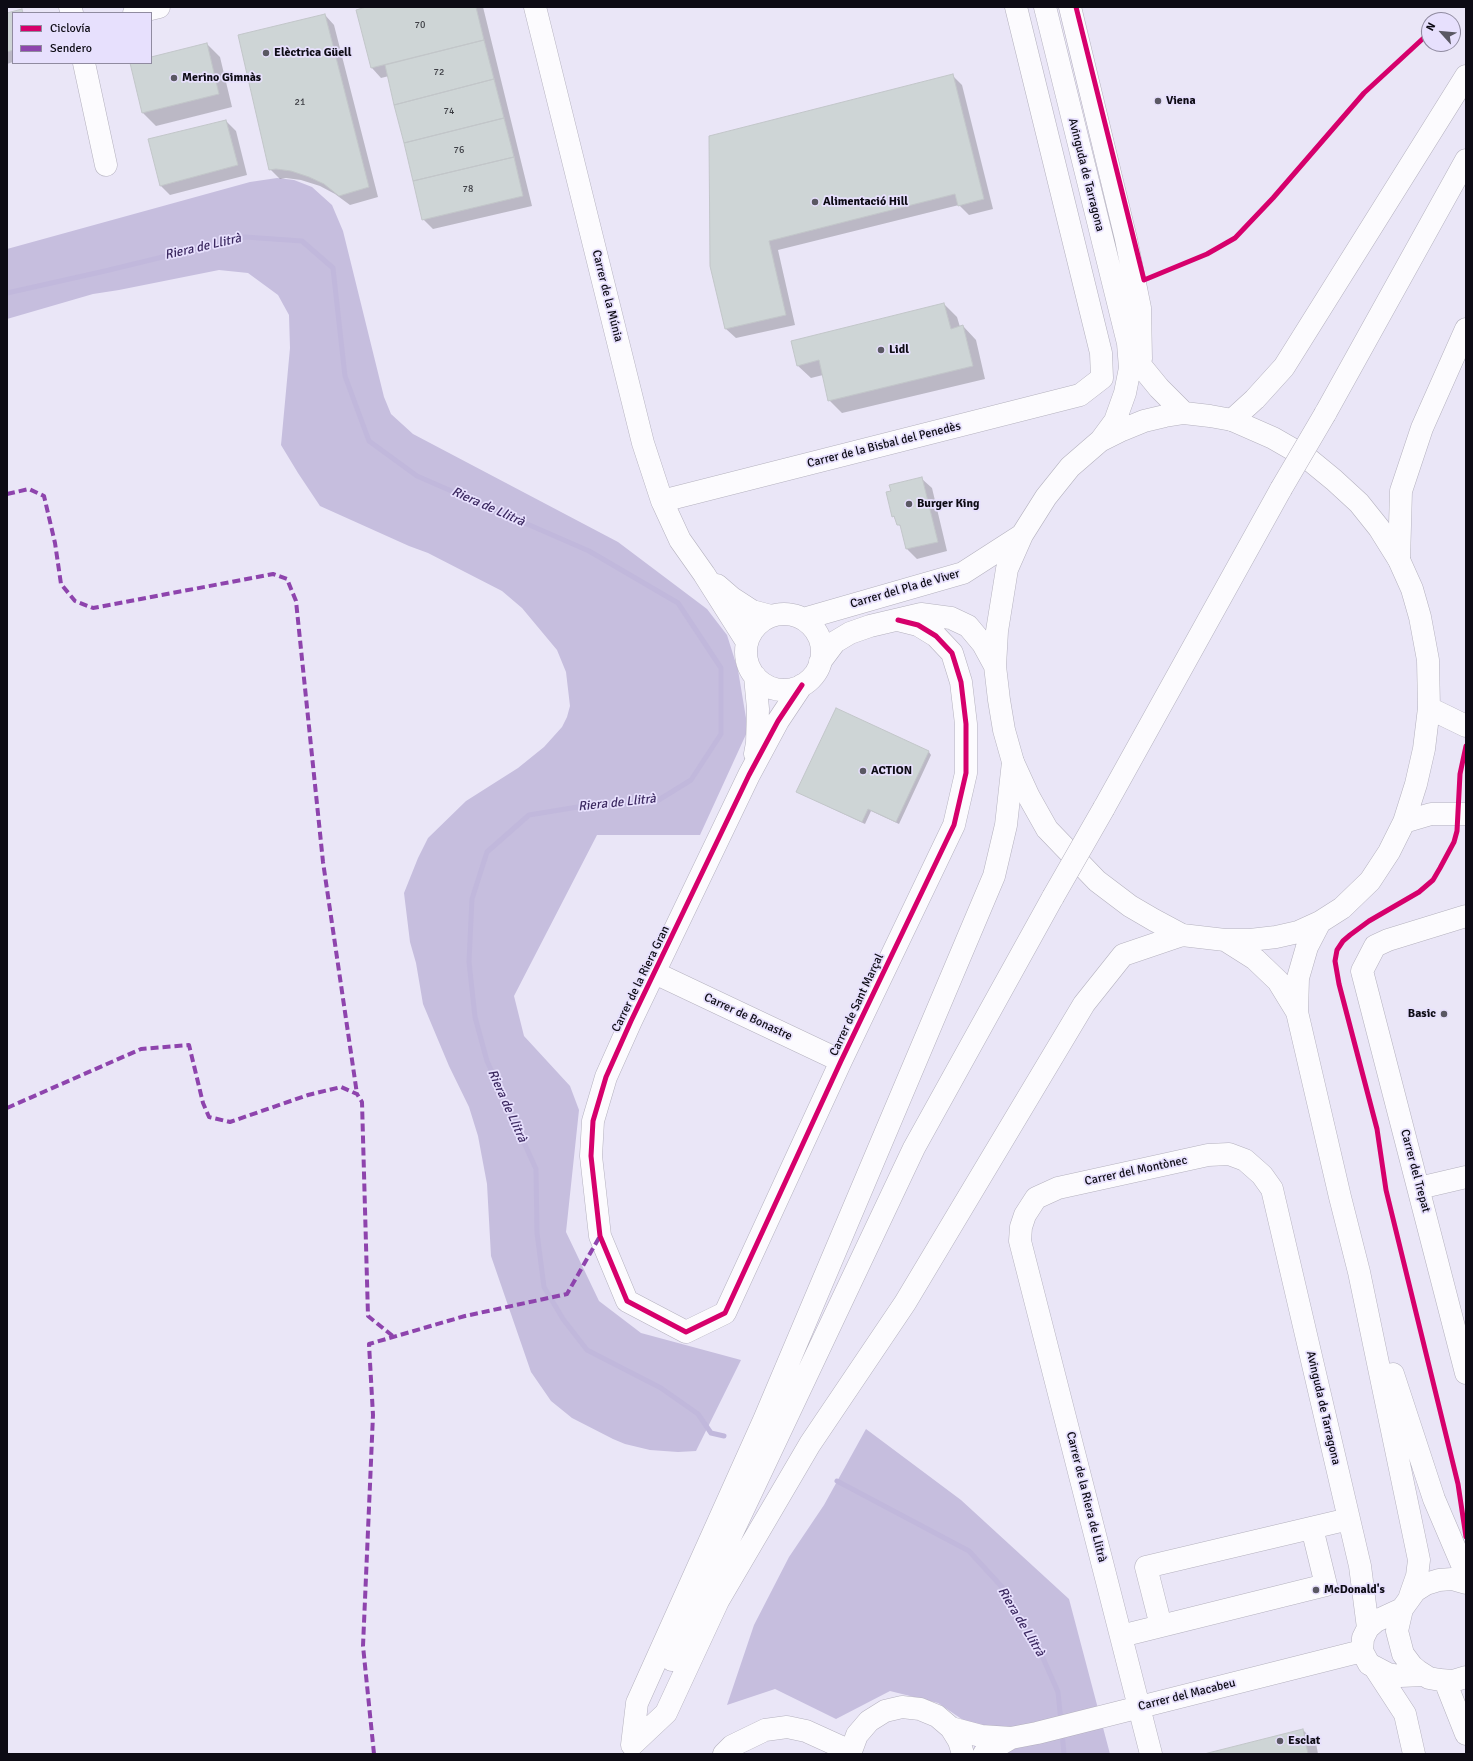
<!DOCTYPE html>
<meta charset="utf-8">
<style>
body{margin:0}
#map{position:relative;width:1473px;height:1761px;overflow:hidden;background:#eae6f7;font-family:Signika,sans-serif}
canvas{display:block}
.frame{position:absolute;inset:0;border:8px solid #0d0b14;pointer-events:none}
.legend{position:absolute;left:12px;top:12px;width:140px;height:52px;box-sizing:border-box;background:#e7e0fd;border:1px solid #908ba0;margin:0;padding:5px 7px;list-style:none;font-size:12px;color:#0d0b14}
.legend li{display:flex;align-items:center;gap:8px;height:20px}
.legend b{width:20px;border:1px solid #908ba0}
.north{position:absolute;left:1421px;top:12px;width:40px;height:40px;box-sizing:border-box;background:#e7e0fd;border:1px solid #908ba0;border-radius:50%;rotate:297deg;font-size:11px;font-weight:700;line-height:16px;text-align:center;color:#0d0b14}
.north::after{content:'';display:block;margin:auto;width:14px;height:18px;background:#5a5863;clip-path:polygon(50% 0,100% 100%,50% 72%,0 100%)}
</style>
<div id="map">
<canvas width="1473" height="1761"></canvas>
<div class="frame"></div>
<ul class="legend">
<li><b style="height:5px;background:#d6006c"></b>Ciclovía</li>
<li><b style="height:5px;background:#8e44ad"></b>Sendero</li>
</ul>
<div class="north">N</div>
</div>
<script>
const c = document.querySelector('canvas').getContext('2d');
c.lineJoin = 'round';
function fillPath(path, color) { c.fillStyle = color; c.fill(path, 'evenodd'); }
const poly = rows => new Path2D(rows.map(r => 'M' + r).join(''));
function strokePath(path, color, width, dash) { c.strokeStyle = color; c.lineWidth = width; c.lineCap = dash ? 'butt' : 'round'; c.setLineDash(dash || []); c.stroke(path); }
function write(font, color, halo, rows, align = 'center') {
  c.font = font + ' Signika,sans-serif'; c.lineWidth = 3.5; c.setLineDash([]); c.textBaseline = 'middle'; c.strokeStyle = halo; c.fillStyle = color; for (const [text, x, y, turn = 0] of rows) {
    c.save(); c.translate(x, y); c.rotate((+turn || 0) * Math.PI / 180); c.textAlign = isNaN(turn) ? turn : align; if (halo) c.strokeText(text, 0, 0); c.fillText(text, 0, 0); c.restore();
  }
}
const forest = poly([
 [277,178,294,180,312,187,332,205,343,231,384,397,391,414,413,434,618,542,707,609,727,635,738,670,748,730,700,835,597,835,514,996,524,1036,570,1086,579,1110,566,1232,599,1301,641,1333,741,1360,696,1451,678,1452,650,1450,625,1444,613,1439,572,1418,551,1401,531,1372,491,1256,487,1184,478,1136,469,1107,449,1066,423,1004,416,963,410,942,404,893,418,858,428,838,466,801,518,768,544,747,562,727,567,717,570,706,566,672,557,650,522,608,502,591,428,553,409,546,320,506,298,473,281,445,290,348,289,315,278,295,248,273,219,270,119,290,93,294,7,319,7,249,250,182],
 [866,1429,961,1500,1069,1599,1110,1754,976,1754,969,1724,938,1703,890,1691,836,1719,775,1689,727,1705,754,1625,789,1557,824,1505]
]);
const shadow = poly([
 [370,7,483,7,532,206,433,229,423,219,389,76,381,78,372,68,357,10],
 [22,11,24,13,13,13,13,62,7,64,7,14],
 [325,15,334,25,378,197,350,205,335,194,320,186,301,180,286,178,280,179,270,169],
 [207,44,220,57,232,107,156,126,143,113,131,63,151,63,151,58],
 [952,75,962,85,993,209,969,215,959,205,778,250,795,325,736,338,726,329,711,266],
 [226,121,236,131,247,175,170,195,161,186],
 [944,304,957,317,960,327,963,326,976,340,985,379,842,413,829,400,823,375,811,378,797,365],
 [922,479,932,488,947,551,917,559,907,549,902,529,893,516],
 [836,709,929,752,931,755,899,824,871,811,865,824,801,794,798,791],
 [1303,1730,1316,1743,1318,1754,1208,1754]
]);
const stream = poly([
 [7,293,105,271,245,237,302,241,333,268,345,376,369,441,417,476,589,551,678,603,721,668,721,734,691,780,657,801,590,805,529,815,487,852,472,899,469,962,475,1017,487,1061,536,1169,537,1233,544,1287,563,1319,587,1350,661,1388,698,1414,711,1433,724,1436],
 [837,1481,969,1551,1002,1587,1039,1649,1058,1692,1061,1722],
 [1062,1732,1064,1754]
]);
const building = poly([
 [366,7,476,7,484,40,371,68,356,10,366,7],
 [22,9,23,13,13,13,13,50,7,52,7,13,22,9],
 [325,14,369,187,339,196,324,184,309,177,291,171,276,169,269,170,238,35,325,14],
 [484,40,494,79,394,105,385,65,484,40],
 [207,43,219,94,142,113,130,63,151,63,151,57,207,43],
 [953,74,984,199,958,206,955,194,769,241,786,315,725,329,710,266,709,136,953,74],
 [494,79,504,118,404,143,394,105,494,79],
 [504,118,514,157,413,181,404,143,504,118],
 [226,120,238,165,160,186,148,139,226,120],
 [514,157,523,196,422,220,413,181,514,157],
 [944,303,951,329,963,325,973,366,828,401,819,360,797,366,791,341,944,303],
 [922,477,938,542,906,549,900,525,897,525,894,516,892,517,886,492,891,491,889,485,922,477],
 [836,708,929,751,896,822,868,809,862,822,796,792,836,708],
 [1303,1729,1308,1754,1204,1754,1303,1729]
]);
const minor = poly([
 [70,7,72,13],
 [535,7,643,443,662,501,680,540,704,574,747,642],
 [1045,7,1128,343,1130,368,1125,393,1115,421,1101,440],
 [1070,7,1126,239,1140,308,1141,359],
 [134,13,159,7],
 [84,63,106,165],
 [1131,348,1141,366,1159,388,1184,413],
 [1184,413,1210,416,1232,420,1273,438,1306,457,1334,480,1359,503,1379,528,1399,560,1412,589,1420,617,1428,660,1429,708,1424,749,1416,784,1404,822,1389,852,1370,881,1342,908,1320,922,1298,932,1276,937,1250,940,1225,940,1182,935,1154,920,1130,906,1097,881,1047,829,1029,797,1013,762,1004,730,999,700,995,666,997,631,1007,569,1022,535,1046,497,1070,467,1100,441,1122,430,1144,421,1165,416,1184,413],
 [662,501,1080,395,1102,378,1101,353,1016,7],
 [717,585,732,598,752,611,771,616],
 '746 652a38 38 0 1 1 76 0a38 38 0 1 1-76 0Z',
 [803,619,963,573,1022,535],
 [820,662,835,642,850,633,870,626,921,614,951,618,968,626,983,644,995,666],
 [802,685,778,721,749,775,631,1021,606,1077,593,1121,591,1156,600,1236,627,1301,686,1332,725,1313,841,1061,954,825,966,773,966,724,961,682,952,653,936,636,918,625,898,620],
 [1429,708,1466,726],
 [755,754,757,743,758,709,755,676],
 [1404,822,1431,814,1466,814],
 [1466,916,1388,940,1375,946,1362,971,1466,1373],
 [1320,922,1307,947,1298,978,1297,1012,1340,1197,1359,1272,1419,1560,1417,1576,1410,1596],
 [1225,940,1255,959,1278,981,1297,1012],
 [655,973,841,1061],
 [1419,1188,1466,1177],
 [1393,1374,1434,1499,1466,1574],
 [1466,1583,1452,1579,1439,1580,1426,1584,1415,1591,1402,1609,1397,1631,1403,1654,1412,1666,1418,1671,1429,1678,1440,1680,1453,1681,1466,1677],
 [1402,1609,1376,1621,1368,1628,1363,1638,1362,1651,1369,1664,1388,1674,1400,1676,1424,1675],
 [1161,1626,1146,1567,1349,1519],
 [1121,1636,1326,1585,1312,1528],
 [1375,1668,1405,1714,1414,1754],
 [1445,1681,1466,1734],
 [951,1728,981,1736,1011,1738,1037,1733,1362,1651],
 [724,1754,732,1746,765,1730,787,1727,806,1731,850,1751],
 [850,1754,857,1735,869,1721,885,1711,902,1707,920,1709,937,1716,951,1728,959,1741,963,1754],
 [984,1754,1011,1738],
 [1151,1754,1020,1241,1021,1227,1025,1215,1036,1198,1058,1188,1208,1155,1229,1154,1245,1160,1262,1175,1272,1189,1349,1519,1360,1566,1368,1628]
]);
const highway = poly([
 [1325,414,1466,160],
 [1232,420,1255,399,1284,367,1466,76],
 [1399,560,1401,491,1422,428,1466,329],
 [1104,808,1281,489],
 [672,1660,914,1148,1053,897],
 [632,1745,637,1703,764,1420,994,876,1006,825,1013,762],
 [632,1745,666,1713,718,1601,810,1444,905,1303,1084,1004,1123,955,1182,935]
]);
const highwayBridge = poly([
 [1281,489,1325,414],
 [1053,897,1104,808]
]);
const quiet = poly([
 [7,494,29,489,44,496,55,543,61,584,75,601,93,608,273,574,287,579,296,601,323,862,357,1094],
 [7,1108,141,1049,189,1045,203,1103,209,1117,230,1122,308,1095,341,1087,357,1094,362,1102,368,1316,394,1337],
 [374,1754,363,1646,373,1415,369,1344,465,1316,567,1294,600,1236]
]);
const cycleway = poly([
 [1076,7,1144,280,1207,254,1235,238,1273,198,1364,93,1429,33],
 [802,685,778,721,749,775,631,1021,606,1077,593,1121,591,1156,600,1236,627,1301,686,1332,725,1313,841,1061,954,825,966,773,966,724,961,682,952,653,936,636,918,625,898,620],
 [1466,746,1460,774,1457,831,1454,842,1440,868,1433,880,1419,892,1369,921,1350,935,1343,941,1337,950,1335,961,1339,984,1377,1129,1386,1190,1458,1484,1466,1537]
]);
const markers = [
 [266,53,4,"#5a5863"],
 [174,78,4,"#5a5863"],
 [1158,101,4,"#5a5863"],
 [815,202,4,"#5a5863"],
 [881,350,4,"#5a5863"],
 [909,504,4,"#5a5863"],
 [863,771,4,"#5a5863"],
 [1444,1014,4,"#5a5863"],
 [1316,1590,4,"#5a5863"],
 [1280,1741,4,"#5a5863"]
];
const numberNames = [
 ["70",420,25],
 ["72",439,72],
 ["21",300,102],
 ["74",449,111],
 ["76",459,150],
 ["78",468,189]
];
const poiNames = [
 ["Elèctrica Güell",274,53],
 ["Merino Gimnàs",182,78],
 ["Viena",1166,101],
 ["Alimentació Hill",823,202],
 ["Lidl",889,350],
 ["Burger King",917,504],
 ["ACTION",871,771],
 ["Basic",1436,1014,"right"],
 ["McDonald's",1324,1590],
 ["Esclat",1288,1741]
];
const streetNames = [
 ["Avinguda de Tarragona",1086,175,76],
 ["Carrer de la Múnia",607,296,76],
 ["Carrer de la Bisbal del Penedès",884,445,-14],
 ["Carrer del Pla de Viver",905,589,-16],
 ["Carrer de la Riera Gran",641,979,-64],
 ["Carrer de Sant Marçal",857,1005,-65],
 ["Carrer de Bonastre",748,1017,25],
 ["Carrer del Montònec",1136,1171,-12],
 ["Carrer del Trepat",1415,1171,75],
 ["Avinguda de Tarragona",1323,1408,77],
 ["Carrer de la Riera de Llitrà",1086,1497,76],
 ["Carrer del Macabeu",1187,1695,-14]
];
const waterNames = [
 ["Riera de Llitrà",203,247,-13],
 ["Riera de Llitrà",488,507,24],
 ["Riera de Llitrà",617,803,-6],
 ["Riera de Llitrà",507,1106,66],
 ["Riera de Llitrà",1021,1622,59]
];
fillPath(forest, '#c6bede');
fillPath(shadow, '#0003');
strokePath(stream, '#c1b8dc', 5);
fillPath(building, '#ced5d6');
strokePath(building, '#c2c6c9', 1);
strokePath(minor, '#b4b1be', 23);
strokePath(highway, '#b4b1be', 23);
strokePath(minor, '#fcfbfe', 22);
strokePath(highway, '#fcfbfe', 22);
strokePath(highwayBridge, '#b4b1be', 23, []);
strokePath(highwayBridge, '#fcfbfe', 22);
strokePath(quiet, '#8e44ad', 4, [8, 4]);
strokePath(cycleway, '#d6006c', 5);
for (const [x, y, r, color] of markers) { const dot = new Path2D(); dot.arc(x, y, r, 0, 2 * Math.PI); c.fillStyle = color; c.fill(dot); strokePath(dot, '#e7e0fd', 1.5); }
write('10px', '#3d3e44', null, numberNames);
write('bold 12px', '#0d0b14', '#e7e0fd', poiNames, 'left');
write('12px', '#0d0b14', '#e7e0fd', streetNames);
write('italic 13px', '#3b2860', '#e7e0fd', waterNames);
</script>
